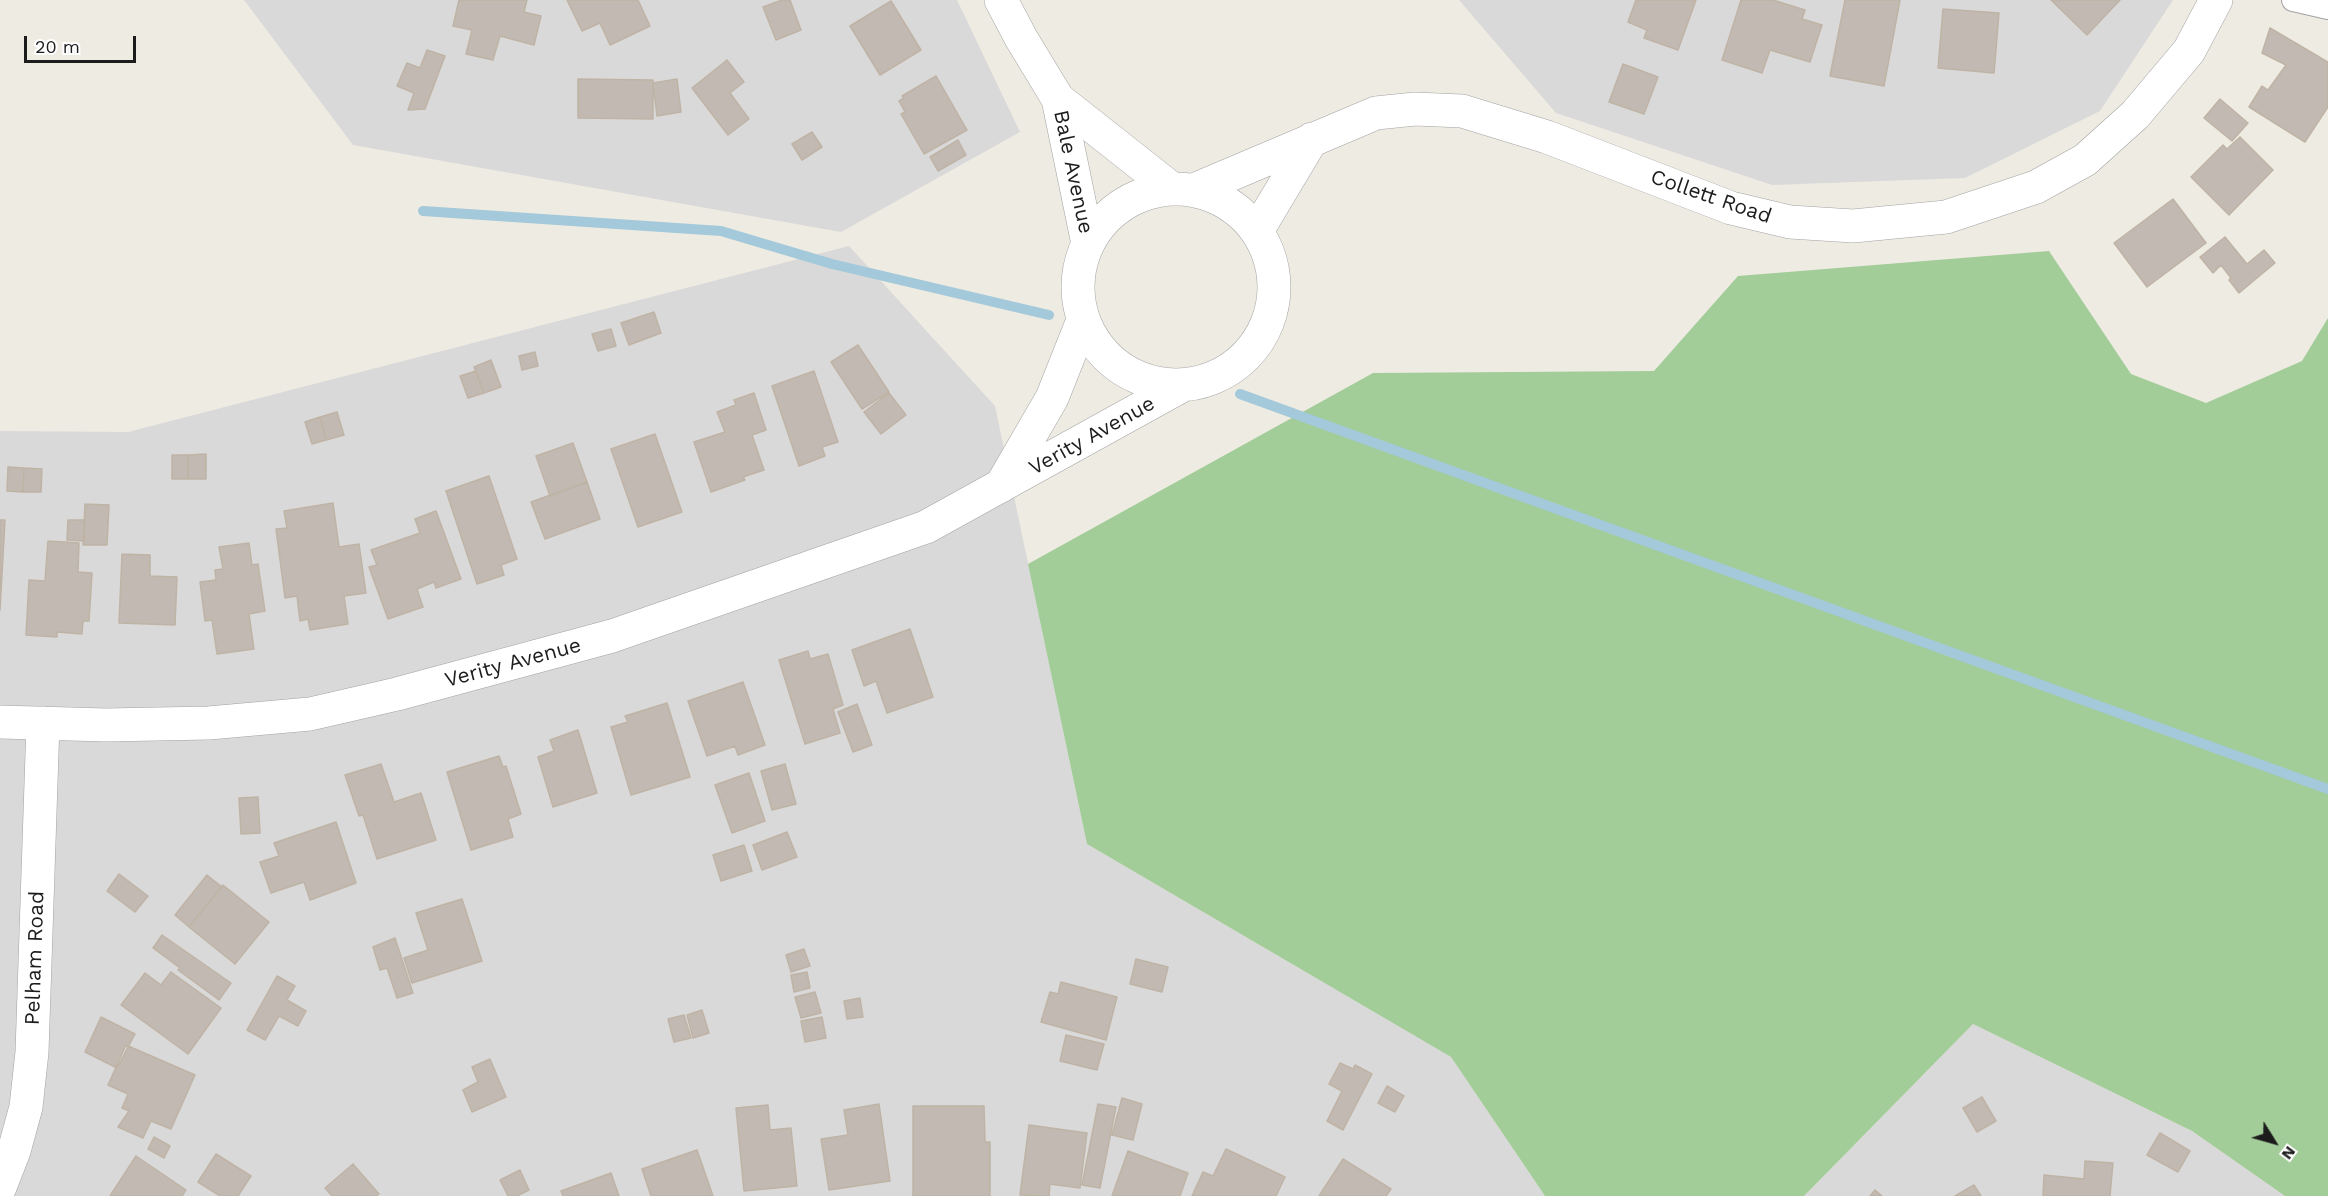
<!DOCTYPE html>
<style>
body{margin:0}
#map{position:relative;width:2328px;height:1196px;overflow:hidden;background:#eeebe2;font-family:"Work Sans",sans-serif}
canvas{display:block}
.north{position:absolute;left:2244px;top:1112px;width:60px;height:60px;-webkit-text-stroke:4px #fff;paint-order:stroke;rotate:127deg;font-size:16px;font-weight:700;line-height:24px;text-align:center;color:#1c1c1c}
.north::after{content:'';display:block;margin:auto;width:21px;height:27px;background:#1c1c1c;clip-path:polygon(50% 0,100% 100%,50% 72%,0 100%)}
.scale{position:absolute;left:24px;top:36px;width:112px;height:27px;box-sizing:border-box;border:3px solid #1c1c1c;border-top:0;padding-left:8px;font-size:18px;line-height:21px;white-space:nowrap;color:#1c1c1c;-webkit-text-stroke:4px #fff;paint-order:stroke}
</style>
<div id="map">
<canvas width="2328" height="1196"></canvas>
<div class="north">N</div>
<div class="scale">20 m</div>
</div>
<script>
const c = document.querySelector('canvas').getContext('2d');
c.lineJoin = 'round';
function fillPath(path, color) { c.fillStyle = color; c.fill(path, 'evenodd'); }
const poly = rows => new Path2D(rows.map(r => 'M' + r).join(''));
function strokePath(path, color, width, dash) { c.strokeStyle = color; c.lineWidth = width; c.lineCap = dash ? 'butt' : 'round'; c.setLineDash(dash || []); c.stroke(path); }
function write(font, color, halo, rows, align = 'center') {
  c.font = font + ' "Work Sans",sans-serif'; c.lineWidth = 4.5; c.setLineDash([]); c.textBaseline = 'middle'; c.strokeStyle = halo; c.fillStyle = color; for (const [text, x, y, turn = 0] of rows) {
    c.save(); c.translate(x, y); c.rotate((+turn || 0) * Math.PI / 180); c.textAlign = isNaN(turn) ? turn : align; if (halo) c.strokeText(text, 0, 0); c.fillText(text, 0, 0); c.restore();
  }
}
const residential = poly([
 [244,0,957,0,1020,132,841,232,353,145],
 [1459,0,2173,0,2100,111,1965,178,1772,185,1556,113],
 [849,246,995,406,1087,844,1451,1057,1545,1196,0,1196,0,431,128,432],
 [1973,1024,2192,1131,2285,1196,1804,1196]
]);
const forest = poly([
 [2049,251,2131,374,2206,403,2302,361,2328,318,2328,1196,2285,1196,2192,1131,1973,1024,1804,1196,1545,1196,1451,1057,1087,844,1028,564,1373,373,1654,371,1738,276]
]);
const stream = poly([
 [423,211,721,231,832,264,1049,315],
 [1240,394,2328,789]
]);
const building = poly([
 [459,0,527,0,524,12,541,16,534,45,500,36,493,60,466,54,472,30,453,26,459,0],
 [567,0,638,0,650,26,610,45,600,23,582,31,567,0],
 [782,0,790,0,801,30,776,40,763,7,782,0],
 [1636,0,1696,0,1678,50,1644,38,1647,30,1628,22,1636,0],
 [1741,0,1773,0,1805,10,1802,19,1822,25,1810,62,1770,50,1762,73,1722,60,1741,0],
 [1845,0,1900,0,1884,86,1830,76,1845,0],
 [2051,0,2120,0,2087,35,2051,0],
 [891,1,921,50,880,75,850,26,891,1],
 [1943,9,1999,13,1994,73,1938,68,1943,9],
 [2270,28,2328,62,2328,107,2305,142,2249,107,2262,86,2268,90,2286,65,2262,53,2270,28],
 [427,50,445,56,425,109,408,110,414,93,397,86,407,63,420,68,427,50],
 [727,60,744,82,730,93,749,119,728,135,692,88,727,60],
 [1623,64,1658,77,1644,114,1609,102,1623,64],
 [936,76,967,130,924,154,901,114,905,112,899,101,904,98,902,96,936,76],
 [578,79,653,80,653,119,578,118,578,79],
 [677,79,681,112,657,116,653,83,677,79],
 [2220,99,2248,123,2232,141,2204,118,2220,99],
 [812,132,822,147,802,160,792,144,812,132],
 [2240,137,2273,170,2229,215,2191,177,2223,145,2227,149,2240,137],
 [958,140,966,155,938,171,930,157,958,140],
 [2173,199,2206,243,2147,287,2114,243,2173,199],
 [2225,237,2247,264,2264,250,2275,263,2239,293,2229,280,2231,278,2221,265,2213,273,2200,257,2225,237],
 [654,312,661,333,629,345,621,323,654,312],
 [611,329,616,346,598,351,592,334,611,329],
 [858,345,889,392,862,409,831,362,858,345],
 [535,352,538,366,522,370,519,356,535,352],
 [491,360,501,387,484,393,474,367,491,360],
 [476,371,484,393,468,398,460,376,476,371],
 [814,371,838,442,822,447,825,456,799,466,772,386,814,371],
 [754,393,766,430,752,435,764,470,743,477,745,480,711,492,694,442,725,432,717,412,736,405,734,400,754,393],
 [889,393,906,415,881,434,864,412,889,393],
 [337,412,344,435,326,440,320,417,337,412],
 [320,417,326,440,312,444,305,422,320,417],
 [655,434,682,512,638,527,611,449,655,434],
 [573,443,587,482,550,496,536,456,573,443],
 [206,454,206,479,188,479,188,455,206,454],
 [172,455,188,455,188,479,172,479,172,455],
 [8,467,24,468,23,492,7,491,8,467],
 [24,468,42,469,41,492,23,492,24,468],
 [489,476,517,559,501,565,504,575,477,584,446,491,489,476],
 [587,482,600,519,545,539,531,502,587,482],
 [333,503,339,547,359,544,366,593,344,596,348,624,310,630,308,619,300,621,297,596,285,598,276,529,287,528,284,511,333,503],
 [85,504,109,505,107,545,83,545,85,504],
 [436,511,461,579,436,588,434,582,417,589,423,607,388,619,369,567,377,565,371,550,420,533,415,519,436,511],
 [0,520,5,520,0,610,0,520],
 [68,520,85,520,84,541,67,540,68,520],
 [48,541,79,543,78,572,92,573,89,621,83,621,82,634,57,632,57,637,26,635,29,580,45,581,48,541],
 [249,543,252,565,258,564,265,611,249,614,254,649,217,654,212,620,205,621,200,582,216,580,215,570,223,569,219,547,249,543],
 [122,554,150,555,150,576,177,577,175,625,119,623,122,554],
 [910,629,933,697,887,713,876,681,864,686,852,650,910,629],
 [808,651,810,659,828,654,843,705,833,709,840,733,805,744,779,660,808,651],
 [743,682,765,745,738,755,735,746,707,756,688,701,743,682],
 [667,703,690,777,631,795,611,727,628,722,625,716,667,703],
 [857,704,872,745,853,752,838,712,857,704],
 [578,730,597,793,553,807,538,757,554,751,550,740,578,730],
 [499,756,503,767,506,766,521,814,508,819,513,837,471,850,447,772,499,756],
 [381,764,394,802,421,793,436,840,377,859,363,815,359,816,345,775,381,764],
 [785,764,796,804,772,810,761,771,785,764],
 [749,773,765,821,732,833,715,785,749,773],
 [258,797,260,833,241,834,239,798,258,797],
 [336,822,356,883,310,900,304,882,271,893,260,862,279,856,274,843,336,822],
 [787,832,797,857,762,870,753,845,787,832],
 [744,845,752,871,721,881,713,855,744,845],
 [119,874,148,896,135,912,107,891,119,874],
 [207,875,222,887,189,927,175,915,207,875],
 [223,885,269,922,235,964,189,927,223,885],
 [462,899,482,961,412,983,404,958,428,950,416,913,462,899],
 [162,935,231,983,219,1000,178,970,180,968,153,948,162,935],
 [395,938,413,993,397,998,387,968,380,970,373,947,395,938],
 [804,949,810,966,791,972,786,955,804,949],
 [1136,959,1168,967,1162,992,1130,984,1136,959],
 [171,972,221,1008,188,1054,121,1005,145,973,161,985,171,972],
 [807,972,810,988,794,992,791,975,807,972],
 [277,976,295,986,287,1000,306,1011,298,1026,279,1016,265,1040,247,1030,277,976],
 [1061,982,1117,997,1106,1040,1041,1022,1050,992,1058,994,1061,982],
 [815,992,821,1013,801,1018,795,997,815,992],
 [860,998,863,1017,847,1019,844,1001,860,998],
 [702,1010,709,1033,693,1038,687,1015,702,1010],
 [684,1015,691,1038,674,1042,668,1019,684,1015],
 [101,1017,135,1034,117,1068,85,1052,101,1017],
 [822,1017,826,1038,805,1042,801,1021,822,1017],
 [1066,1035,1104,1044,1097,1070,1060,1061,1066,1035],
 [126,1045,195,1075,171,1129,151,1121,143,1138,118,1127,129,1111,122,1108,128,1094,108,1085,126,1045],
 [490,1059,506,1097,472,1112,463,1090,478,1082,472,1067,490,1059],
 [1340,1063,1353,1069,1355,1065,1372,1074,1343,1130,1327,1121,1342,1091,1329,1084,1340,1063],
 [1387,1086,1404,1096,1395,1112,1378,1103,1387,1086],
 [1982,1097,1996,1121,1977,1132,1963,1108,1982,1097],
 [1122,1098,1142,1104,1133,1140,1112,1135,1122,1098],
 [879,1104,890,1181,829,1190,821,1139,848,1135,844,1110,879,1104],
 [1098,1104,1116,1107,1100,1188,1082,1185,1098,1104],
 [768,1105,770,1130,791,1128,797,1186,744,1191,736,1108,768,1105],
 [913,1106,984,1106,985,1142,990,1142,990,1196,913,1196,913,1106],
 [1029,1125,1087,1133,1080,1188,1050,1184,1049,1196,1020,1195,1029,1125],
 [2160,1133,2190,1151,2178,1172,2147,1155,2160,1133],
 [154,1137,170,1146,164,1158,148,1149,154,1137],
 [1226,1149,1285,1177,1276,1196,1192,1196,1203,1172,1213,1176,1226,1149],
 [697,1150,713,1196,651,1196,642,1169,697,1150],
 [1128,1151,1188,1173,1180,1196,1112,1196,1128,1151],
 [216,1154,251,1176,238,1196,220,1196,198,1182,216,1154],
 [136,1156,186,1190,182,1196,110,1196,136,1156],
 [1343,1159,1391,1189,1386,1196,1319,1196,1343,1159],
 [2085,1161,2113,1163,2110,1196,2043,1196,2044,1175,2084,1179,2085,1161],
 [353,1164,379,1194,376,1196,332,1196,325,1188,353,1164],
 [520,1170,529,1190,517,1196,508,1196,500,1180,520,1170],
 [611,1173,619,1196,563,1196,561,1191,611,1173],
 [1974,1185,1981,1196,1955,1196,1974,1185],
 [1875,1190,1882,1196,1870,1196,1875,1190]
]);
const lane = poly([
 [2293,0,2328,8]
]);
const street = poly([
 [1001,0,1021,38,1058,99,1088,244],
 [1058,99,1172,189],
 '1078 287a98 98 0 1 1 196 0a98 98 0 1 1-196 0Z',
 [1194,190,1376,113,1415,109,1462,111,1547,137,1731,208,1790,222,1853,226,1946,217,2036,187,2085,160,2135,115,2189,51,2216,0],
 [1257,231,1312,139],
 [1001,486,1052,398,1083,320],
 [0,722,106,725,209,723,310,714,397,694,612,636,926,527,1183,385],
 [0,1187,14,1151,26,1107,32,1052,43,723]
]);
const streetNames = [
 ["Bale Avenue",1073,172,78],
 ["Collett Road",1711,197,19],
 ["Verity Avenue",1092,436,-29],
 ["Verity Avenue",513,663,-15],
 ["Pelham Road",35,958,-88]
];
fillPath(residential, '#dad9d9');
fillPath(forest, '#a2cc98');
strokePath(stream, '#a3c9da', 10);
fillPath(building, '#c2bab2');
strokePath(building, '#bfb3a5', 1.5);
strokePath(lane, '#a3a3a3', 24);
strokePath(street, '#a3a3a3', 34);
strokePath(lane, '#fff', 22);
strokePath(street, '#fff', 33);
write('21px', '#1c1c1c', '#fff', streetNames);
</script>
